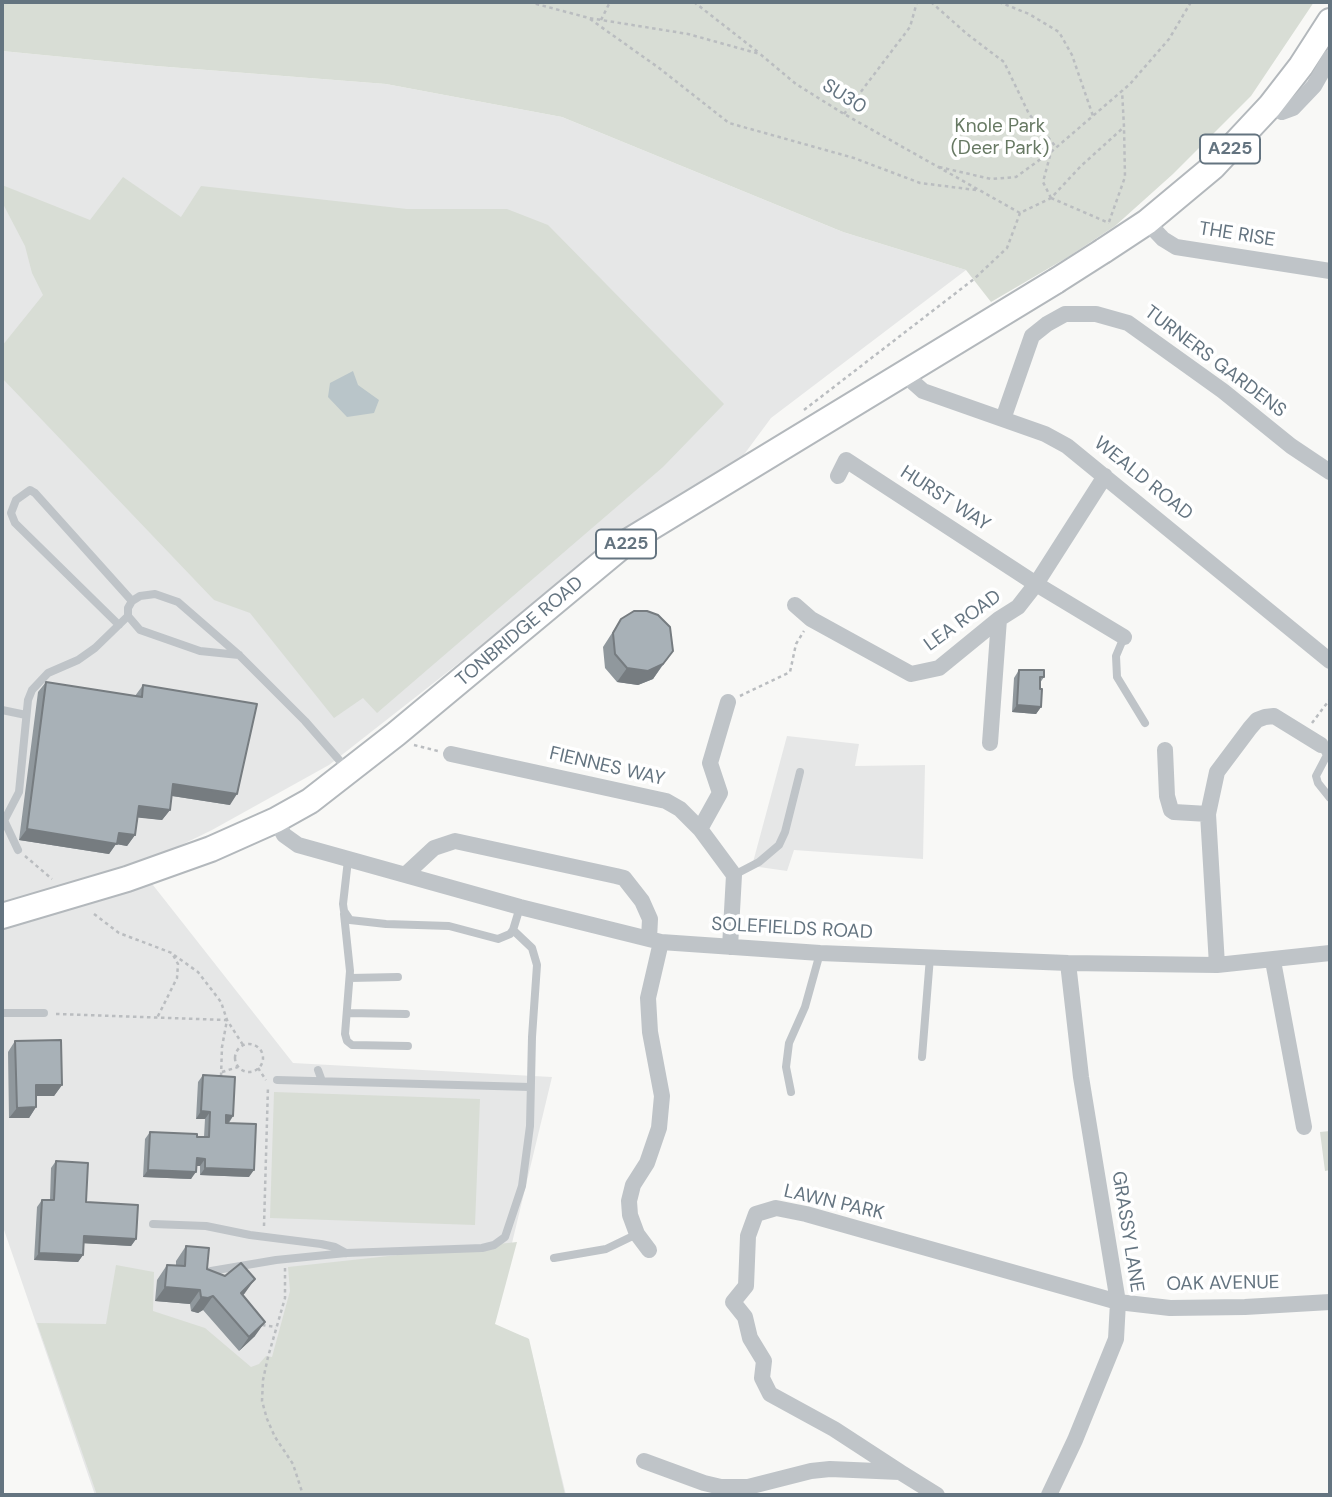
<!DOCTYPE html>
<style>
body{margin:0}
#map{position:relative;width:1332px;height:1497px;overflow:hidden;background:#f8f8f6;font-family:"DM Sans",sans-serif}
canvas{display:block}
.frame{position:absolute;inset:0;border:4px solid #647480;pointer-events:none}
</style>
<div id="map">
<canvas width="1332" height="1497"></canvas>
<div class="frame"></div>
</div>
<script>
const c = document.querySelector('canvas').getContext('2d');
c.lineJoin = 'round';
function fillPath(path, color) { c.fillStyle = color; c.fill(path, 'evenodd'); }
const poly = rows => new Path2D(rows.map(r => 'M' + r).join(''));
function strokePath(path, color, width, dash) { c.strokeStyle = color; c.lineWidth = width; c.lineCap = dash ? 'butt' : 'round'; c.setLineDash(dash || []); c.stroke(path); }
function write(font, color, halo, rows, align = 'center') {
  c.font = font + ' "DM Sans",sans-serif'; c.lineWidth = 7; c.setLineDash([]); c.textBaseline = 'middle'; c.strokeStyle = halo; c.fillStyle = color; for (const [text, x, y, turn = 0] of rows) {
    c.save(); c.translate(x, y); c.rotate((+turn || 0) * Math.PI / 180); c.textAlign = isNaN(turn) ? turn : align; if (halo) c.strokeText(text, 0, 0); c.fillText(text, 0, 0); c.restore();
  }
}
const built = poly([
 [2,51,156,66,386,84,562,117,843,232,966,270,771,418,737,464,621,536,329,765,212,830,138,866,293,1063,552,1077,492,1326,528,1338,566,1495,95,1495,2,1224],
 [787,736,859,744,855,766,925,765,923,859,794,850,787,871,752,866]
]);
const green = poly([
 [2,2,1314,2,1251,96,1173,174,1115,226,1068,257,991,302,966,270,843,232,562,117,386,84,156,66,2,51],
 [123,177,181,217,201,186,407,209,507,209,548,225,724,404,663,467,377,713,363,698,334,718,250,613,214,600,2,378,2,346,43,295,32,273,25,246,2,202,2,185,90,220],
 [274,1092,480,1099,475,1225,270,1218],
 [1330,1131,1330,1170,1325,1171,1320,1132],
 [517,1242,495,1324,529,1339,565,1495,97,1495,37,1323,106,1324,116,1265,154,1272,153,1311,205,1328,251,1367,259,1364,266,1356,272,1357,290,1291,288,1267]
]);
const water = poly([
 [353,371,358,385,379,400,374,413,347,417,328,397,330,383]
]);
const path = poly([
 [529,2,589,18,688,34,760,54,796,84,844,114,1020,213,1051,198,1081,166,1124,127,1122,90],
 [694,2,758,52],
 [931,2,967,34,1004,62,1029,114,1056,147],
 [999,2,1029,14,1059,32,1072,55,1093,116],
 [590,19,659,68,729,123,854,158,920,183,976,190],
 [601,20,610,2],
 [844,114,910,27,917,2],
 [939,167,991,179,1016,177,1049,153],
 [1051,198,1043,182,1051,152,1130,84,1169,39,1191,2],
 [1051,198,1109,223],
 [1109,222,1125,177,1124,127],
 [804,410,974,279,1007,248,1020,213],
 [740,696,790,672,796,644,804,631],
 [1312,723,1330,699],
 [414,745,438,751],
 [25,856,52,879],
 [94,914,119,933,172,953,178,964,177,978,157,1018],
 [174,955,198,972,221,1002,227,1020,243,1045],
 [56,1014,227,1020,222,1047,221,1076],
 '235 1058a14 14 0 1 1 28 0a14 14 0 1 1-28 0Z',
 [258,1068,266,1080],
 [222,1072,238,1067],
 [264,1226,268,1086],
 [285,1268,285,1298,268,1357,263,1380,262,1401,267,1419,275,1437,293,1464,303,1495],
 [262,1325,276,1327]
]);
const service = poly([
 [119,625,15,523,11,513,16,500,30,490,35,493,132,601],
 [1124,637,1116,656,1117,677,1145,723],
 [239,655,200,651,140,630,128,616,128,608,132,601,140,596,155,594,178,602,239,655,305,721,347,769],
 [2,710,26,715],
 [1321,745,1327,755,1316,776,1318,783,1330,798],
 [2,816,18,850],
 [5,819,19,792,28,700,32,690,48,673,78,660,95,648,128,616],
 [348,860,343,904,344,911,350,920,386,924,449,926,498,939,510,934,513,930,520,907],
 [734,875,759,862,779,845,785,832,800,772],
 [344,914,350,971,345,1034,347,1041,352,1045,408,1046],
 [350,978,398,977],
 [2,1013,44,1013],
 [347,1013,406,1014],
 [922,1057,930,957],
 [318,1070,322,1081],
 [277,1080,530,1087],
 [791,1092,786,1067,789,1043,805,1007,820,953],
 [153,1224,206,1226,250,1235,321,1244,335,1247,346,1253],
 [554,1258,606,1249,637,1234],
 [211,1271,276,1260,346,1253,482,1248,494,1245,505,1237,522,1186,530,1126,532,1037,537,965,532,948,513,930]
]);
const minor = poly([
 [1270,106,1282,112,1293,108,1314,86,1330,58],
 [1147,222,1163,239,1176,247,1330,271],
 [906,372,914,383,923,391,1045,434,1067,446,1330,661],
 [1003,419,1032,336,1047,324,1065,314,1096,314,1128,323,1223,391,1291,446,1330,472],
 [838,476,846,460,1036,584,1124,637],
 [795,605,811,619,911,674,939,668,999,619,1018,607,1036,584,1105,476],
 [990,743,999,619],
 [1165,750,1167,796,1171,810,1174,812,1208,814],
 [451,754,666,801,680,809,700,829,734,875,730,947],
 [276,820,284,835,298,845,520,907,661,942,820,953,1068,963,1217,965,1330,953],
 [700,829,720,793,710,763,728,702],
 [406,874,434,848,455,841,616,876,624,878,642,901,650,919,649,939],
 [1273,961,1304,1127],
 [1217,965,1208,814,1217,772,1250,728,1257,720,1265,717,1274,716,1321,745],
 [649,1250,637,1234,630,1215,629,1201,633,1185,647,1163,659,1128,662,1096,650,1032,648,998,661,942],
 [644,1461,704,1483,721,1487,748,1487,811,1471,830,1469,900,1472,937,1495],
 [900,1472,834,1429,770,1394,762,1378,764,1361,750,1338,745,1317,733,1302,746,1286,748,1236,756,1214,776,1208,806,1214,1118,1302,1170,1308,1245,1307,1330,1302],
 [1049,1495,1075,1440,1116,1339,1118,1302,1081,1077,1068,963]
]);
const primary = poly([
 [1103,251,1147,222,1213,167,1270,106,1301,66,1330,21],
 [2,916,127,879,211,849,276,820,310,801,396,734,627,542,1056,281]
]);
const primaryBridge = poly([
 [1056,281,1103,251]
]);
const wall = poly([
 [621,619,673,651,653,679,638,685,617,682,605,668,603,647],
 [1019,670,1044,677,1040,683,1041,707,1036,714,1012,712,1014,678],
 [46,682,135,696,143,685,230,805,172,796,170,810,162,820,138,817,135,835,127,846,116,844,109,854,19,840,38,692],
 [15,1041,62,1085,54,1096,36,1096,36,1107,29,1118,9,1118,8,1052],
 [203,1075,233,1116,229,1123,249,1177,200,1175,200,1166,197,1166,191,1179,143,1177,145,1139,150,1132,204,1137,205,1119,196,1119,198,1082],
 [56,1161,86,1202,136,1239,131,1246,84,1243,83,1255,78,1262,34,1260,37,1207,42,1200,50,1200,51,1168],
 [186,1246,207,1269,245,1293,243,1295,255,1336,239,1351,203,1310,198,1313,191,1311,190,1304,155,1301,157,1280,167,1265,176,1266,176,1261]
]);
const shadedWall = poly([
 [663,664,653,679,638,685,617,682,627,668],
 [1017,705,1041,707,1036,714,1012,712],
 [173,784,237,794,230,805,166,795],
 [139,806,170,810,162,820,132,817],
 [27,829,119,833,135,835,127,846,116,844,109,854,19,840],
 [36,1085,62,1085,54,1096,28,1096],
 [36,1107,29,1118,9,1118,17,1108],
 [201,1111,210,1112,205,1119,196,1119],
 [226,1115,233,1116,228,1123,221,1123],
 [197,1158,205,1159,200,1166,192,1166],
 [205,1168,254,1170,249,1177,200,1175],
 [148,1170,196,1172,191,1179,143,1177],
 [84,1236,136,1239,131,1246,79,1243],
 [39,1253,83,1255,78,1262,34,1260],
 [255,1279,245,1293,231,1307,241,1293],
 [165,1287,200,1290,190,1304,155,1301],
 [213,1296,203,1310,198,1313,191,1311,201,1297],
 [265,1322,255,1336,239,1351,249,1337]
]);
const building = poly([
 [634,611,647,611,658,615,670,627,673,651,663,664,648,671,627,668,615,654,613,633,621,619,634,611],
 [1019,670,1044,670,1044,677,1040,677,1040,689,1042,689,1041,707,1017,705,1019,670],
 [46,682,142,697,143,685,257,704,237,794,173,784,170,810,139,806,135,835,119,833,117,844,27,829,46,682],
 [61,1040,62,1085,36,1085,36,1107,17,1108,15,1041,61,1040],
 [203,1075,235,1077,233,1116,226,1115,226,1123,256,1124,254,1170,205,1168,205,1159,197,1158,196,1172,148,1170,150,1132,197,1134,197,1137,209,1137,210,1112,201,1111,203,1075],
 [56,1161,88,1163,86,1202,138,1205,136,1239,84,1236,83,1255,39,1253,42,1200,54,1200,56,1161],
 [186,1246,209,1248,207,1269,225,1276,241,1263,255,1279,241,1293,265,1322,249,1337,213,1296,208,1298,201,1297,200,1290,165,1287,167,1265,185,1266,186,1246]
]);
const shields = [
 [1230,149,60],
 [626,544,60]
];
const shieldNames = [
 ["A225",1230,149],
 ["A225",626,544]
];
const streetNames = [
 ["SU30",844,97,32],
 ["THE RISE",1237,235,9],
 ["TURNERS GARDENS",1215,362,37],
 ["WEALD ROAD",1143,479,39],
 ["HURST WAY",945,499,33],
 ["LEA ROAD",963,621,-36],
 ["TONBRIDGE ROAD",520,632,-40],
 ["FIENNES WAY",607,767,13],
 ["SOLEFIELDS ROAD",792,929,3],
 ["LAWN PARK",834,1203,13],
 ["GRASSY LANE",1127,1232,81],
 ["OAK AVENUE",1223,1284,-1]
];
const parkNames = [
 ["Knole Park",1000,127],
 ["(Deer Park)",1000,149]
];
fillPath(built, '#e6e7e7');
fillPath(green, '#d8ddd5');
fillPath(water, '#b9c5c9');
strokePath(primary, '#b3b8bc', 28);
strokePath(path, '#babdc0', 2.5, [3.5, 3.5]);
strokePath(service, '#bfc4c8', 8);
strokePath(minor, '#bfc4c8', 16);
strokePath(primary, '#fff', 24);
strokePath(primaryBridge, '#b3b8bc', 28, []);
strokePath(primaryBridge, '#fff', 24);
fillPath(wall, '#90989d');
fillPath(shadedWall, '#767c80');
fillPath(building, '#a8b1b7');
strokePath(building, '#767c80', 2);
for (const [x, y, w] of shields) { const box = new Path2D(); box.roundRect(x - w / 2, y - 14.5, w, 29, 5); c.fillStyle = '#fff'; c.fill(box); strokePath(box, '#647480', 2); }
write('bold 18px', '#647480', null, shieldNames);
write('19px', '#647480', '#fff', streetNames);
write('19px', '#677963', '#fff', parkNames);
</script>
